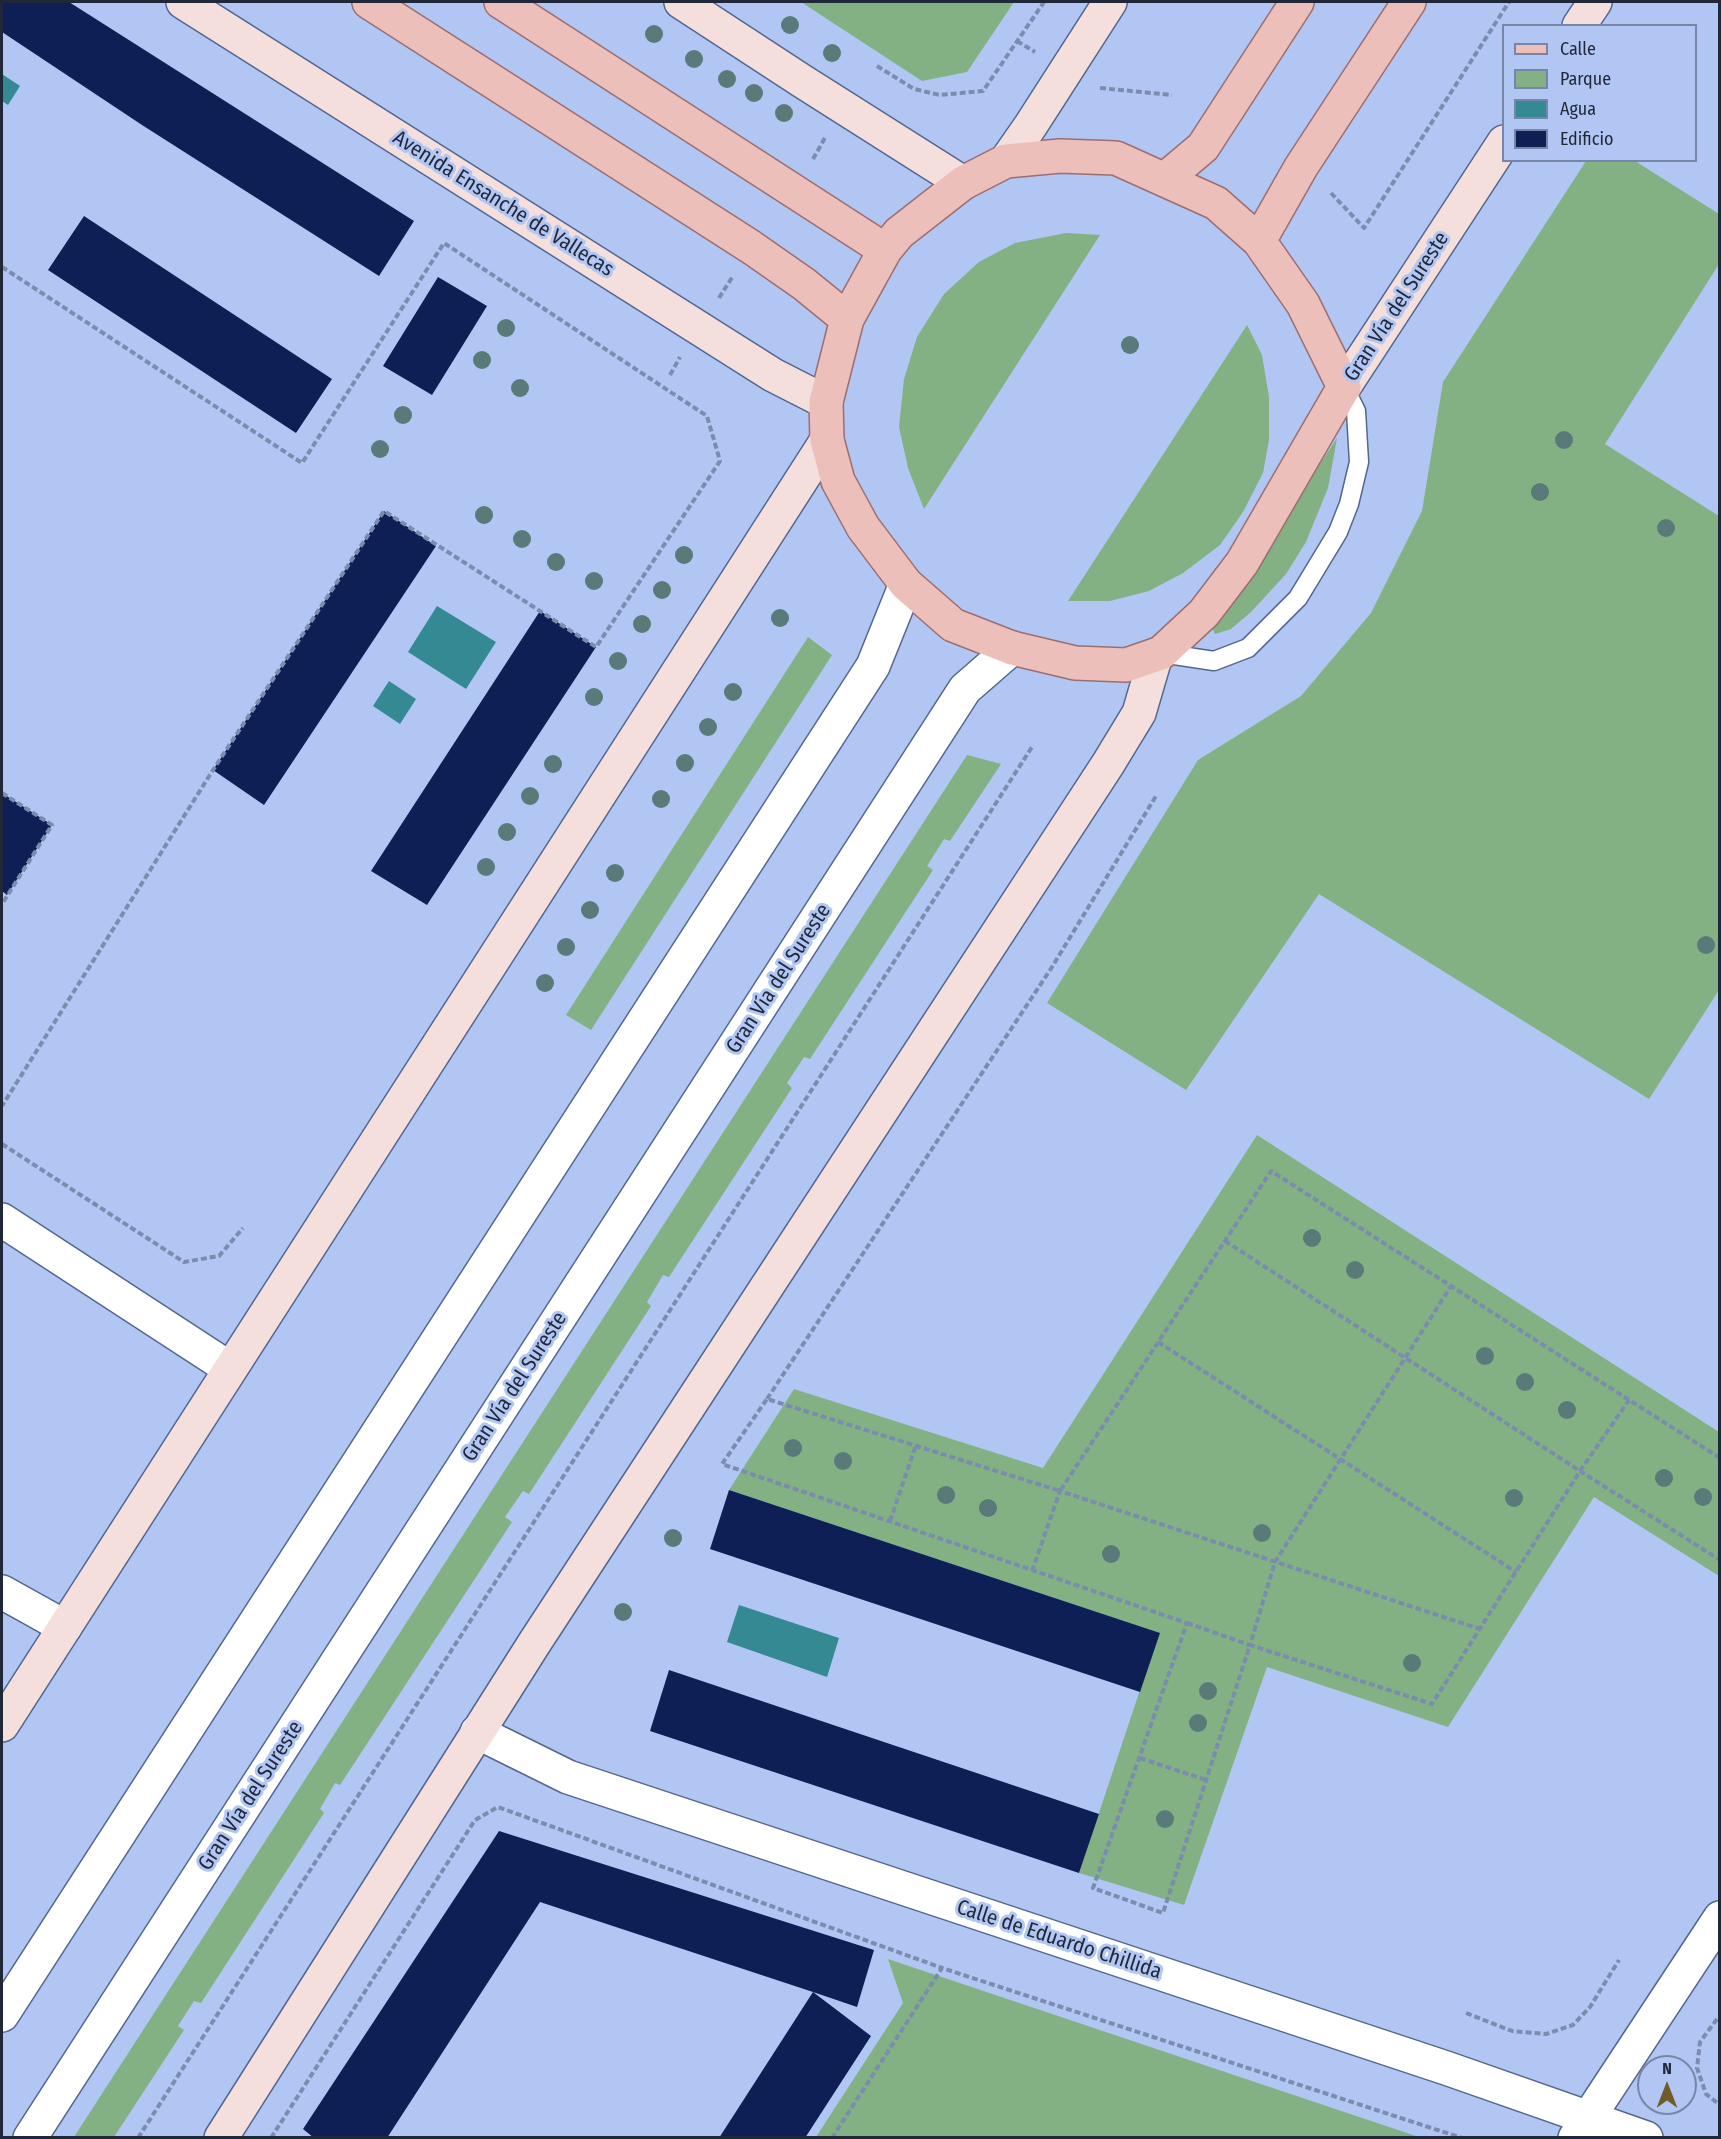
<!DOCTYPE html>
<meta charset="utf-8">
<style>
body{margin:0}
#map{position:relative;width:1721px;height:2139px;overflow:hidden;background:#b1c6f3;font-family:"Fira Sans Condensed",sans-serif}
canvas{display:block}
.frame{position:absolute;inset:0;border:3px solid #1f2738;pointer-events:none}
.legend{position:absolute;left:1502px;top:24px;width:195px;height:138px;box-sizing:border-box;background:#b1c6f3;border:2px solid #7786a8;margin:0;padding:8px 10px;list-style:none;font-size:18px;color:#1f2738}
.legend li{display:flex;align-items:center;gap:12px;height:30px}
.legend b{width:30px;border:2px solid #7786a8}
.north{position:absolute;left:1637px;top:2055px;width:60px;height:60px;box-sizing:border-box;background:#b1c6f3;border:2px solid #7786a8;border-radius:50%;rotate:0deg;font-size:16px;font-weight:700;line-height:24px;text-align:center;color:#1f2738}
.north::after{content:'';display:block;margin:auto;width:21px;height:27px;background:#715b2a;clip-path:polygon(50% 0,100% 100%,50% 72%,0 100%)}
</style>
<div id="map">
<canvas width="1721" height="2139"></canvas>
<div class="frame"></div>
<ul class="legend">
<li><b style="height:8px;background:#ecbfbb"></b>Calle</li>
<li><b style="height:16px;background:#83b184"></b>Parque</li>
<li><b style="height:16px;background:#358992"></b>Agua</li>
<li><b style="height:16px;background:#0d1f55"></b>Edificio</li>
</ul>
<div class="north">N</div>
</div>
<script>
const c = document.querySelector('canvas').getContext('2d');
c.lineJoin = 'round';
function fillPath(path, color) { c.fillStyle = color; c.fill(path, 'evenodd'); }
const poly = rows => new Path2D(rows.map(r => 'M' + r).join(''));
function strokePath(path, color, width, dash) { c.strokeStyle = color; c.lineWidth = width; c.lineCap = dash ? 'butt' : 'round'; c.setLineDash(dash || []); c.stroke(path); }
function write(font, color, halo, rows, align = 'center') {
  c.font = font + ' "Fira Sans Condensed",sans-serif'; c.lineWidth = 6; c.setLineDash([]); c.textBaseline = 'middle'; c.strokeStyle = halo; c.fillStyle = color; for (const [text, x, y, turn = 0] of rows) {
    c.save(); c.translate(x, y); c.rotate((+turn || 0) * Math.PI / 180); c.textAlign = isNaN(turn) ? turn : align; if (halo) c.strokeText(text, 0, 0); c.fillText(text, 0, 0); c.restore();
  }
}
const green = poly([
 [801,2,1014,2,967,72,922,81],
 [1586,161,1635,161,1719,214,1719,264,1605,444,1719,516,1719,990,1649,1099,1319,894,1186,1090,1047,1003,1198,760,1301,696,1371,613,1422,511,1443,382],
 [1066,233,1100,235,924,509,908,468,899,427,904,379,917,337,944,294,979,262,1015,243],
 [1247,325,1262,355,1269,397,1269,440,1263,473,1243,512,1220,545,1183,573,1149,591,1110,601,1068,601],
 [1337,438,1328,488,1306,542,1286,574,1251,612,1231,629,1215,634,1212,628],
 [808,637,832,655,591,1030,566,1015],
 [967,755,1001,764,950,841,944,839,927,866,933,870,810,1059,804,1057,787,1083,792,1088,669,1277,663,1275,647,1302,651,1306,529,1494,523,1491,505,1517,512,1522,340,1785,335,1783,320,1809,324,1813,201,2003,194,2001,178,2026,184,2030,114,2137,74,2137],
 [1257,1135,1719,1432,1719,1576,1594,1497,1448,1727,1267,1667,1184,1905,1079,1873,1159,1633,729,1490,794,1389,1043,1468],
 [888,1959,1419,2137,816,2137,903,2003]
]);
const water = poly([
 [2,74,20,86,8,105,2,101],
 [437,606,496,642,466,689,408,652],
 [389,681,416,699,400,724,373,706],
 [739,1605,839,1638,827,1677,727,1642]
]);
const building = poly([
 [2,2,69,2,414,221,379,276,142,125,2,32],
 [84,216,332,379,296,433,48,270],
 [438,277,487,306,432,395,383,366],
 [384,511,436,546,264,805,213,770],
 [540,611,596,647,427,905,371,871],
 [2,793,52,825,7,895,2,891],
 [729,1490,1160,1633,1140,1692,710,1549],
 [669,1670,1099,1814,1079,1873,650,1731],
 [499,1831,874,1950,857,2007,813,1992,871,2036,805,2138,719,2138,813,1992,540,1902,387,2138,314,2138,303,2129]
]);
const path = poly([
 [1017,41,1035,52],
 [877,66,914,89,940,95,983,91,1044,2],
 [1100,88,1172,95],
 [813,159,826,136],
 [1331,193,1364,228,1509,2],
 [2,267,302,463,444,243,707,416,720,461,596,647,384,511,213,770,2,1106],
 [719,298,733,276],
 [670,375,680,357],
 [2,793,52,825,2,904],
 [2,1144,184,1262,219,1256,243,1228],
 [1225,1241,1580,1471,1629,1400],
 [1158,1342,1516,1572],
 [767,1399,1052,967,1156,796],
 [1720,1458,1271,1171,1060,1491,767,1399,722,1464,1187,1623,1093,1888,1163,1913,1250,1645,1432,1704,1580,1471,1720,1560],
 [890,1521,916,1445],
 [1032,1571,1060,1491,1480,1629],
 [1187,1623,1250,1645,1275,1562,1451,1286],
 [1140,1758,1206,1780],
 [1466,2013,1512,2031,1546,2034,1573,2025,1590,2007,1619,1960],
 [1717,2019,1700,2042,1697,2068,1706,2094,1720,2105],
 [138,2138,1032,747],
 [271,2138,475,1820,498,1807,942,1968],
 [832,2138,942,1968,1462,2138]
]);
const lane = poly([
 [1161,653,1214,661,1248,648,1298,598,1338,532,1349,504,1359,462,1356,411,1344,387]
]);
const street = poly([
 [2,1220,229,1368],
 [2,1592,65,1627],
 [477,1732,568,1777,1446,2068,1646,2138],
 [2,2015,873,666,906,584],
 [30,2138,965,689,1012,648],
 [1575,2138,1720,1918]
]);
const secondary = poly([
 [183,2,773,375,826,402],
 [681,2,802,81,963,183],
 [1579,26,1595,2],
 [1006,161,1031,125,1110,2],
 [1344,387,1504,142],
 [2,1725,827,440],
 [221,2138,535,1642,1108,764,1139,713,1156,655]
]);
const primary = poly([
 [369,2,751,247,804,284,847,319],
 [501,2,885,250],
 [1060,156,1116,158,1216,203,1259,241,1303,304,1344,387,1242,563,1204,613,1161,653,1126,665,1075,663,1012,648,953,625,906,584,863,527,838,481,827,440,826,402,847,319,885,250,899,233,963,183,1006,161,1060,156],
 [1165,179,1203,147,1297,2],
 [1259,241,1301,167,1409,2]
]);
const trees = [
 [790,25],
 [654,34],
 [832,53],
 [694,59],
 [727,79],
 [754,93],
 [784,113],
 [506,328],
 [1130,345],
 [482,360],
 [520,388],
 [403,415],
 [1564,440],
 [380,449],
 [1540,492],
 [484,515],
 [1666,528],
 [522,539],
 [684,555],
 [556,562],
 [594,581],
 [662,590],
 [780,618],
 [642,624],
 [618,661],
 [733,692],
 [594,697],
 [708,727],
 [685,763],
 [553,764],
 [530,796],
 [661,799],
 [507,832],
 [486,867],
 [615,873],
 [590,910],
 [1706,945],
 [566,947],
 [545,983],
 [1312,1238],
 [1355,1270],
 [1485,1356],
 [1525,1382],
 [1567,1410],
 [793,1448],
 [843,1461],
 [1664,1478],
 [946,1495],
 [1703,1497],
 [1514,1498],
 [988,1508],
 [1262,1533],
 [673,1538],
 [1111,1554],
 [623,1612],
 [1412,1663],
 [1208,1691],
 [1198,1723],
 [1165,1819]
];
const streetNames = [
 ["Avenida Ensanche de Vallecas",503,204,32],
 ["Gran Vía del Sureste",1397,307,-57],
 ["Gran Vía del Sureste",779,979,-57],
 ["Gran Vía del Sureste",515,1387,-57],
 ["Gran Vía del Sureste",251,1796,-57],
 ["Calle de Eduardo Chillida",1059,1940,18]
];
fillPath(green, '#83b184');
fillPath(water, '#358992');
fillPath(building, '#0d1f55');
strokePath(lane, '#53668e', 21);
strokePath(street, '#53668e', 36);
strokePath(secondary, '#53668e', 36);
strokePath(primary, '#9c6e70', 36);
strokePath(path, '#7b8cae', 4, [6, 3]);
strokePath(lane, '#fff', 18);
strokePath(street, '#fff', 33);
strokePath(secondary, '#f5dfdd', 33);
strokePath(primary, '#ecbfbb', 33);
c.fillStyle = '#597a79';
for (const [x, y] of trees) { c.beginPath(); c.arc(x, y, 9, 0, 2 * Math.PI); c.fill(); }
write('21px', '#1f2738', '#b1c6f3', streetNames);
</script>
